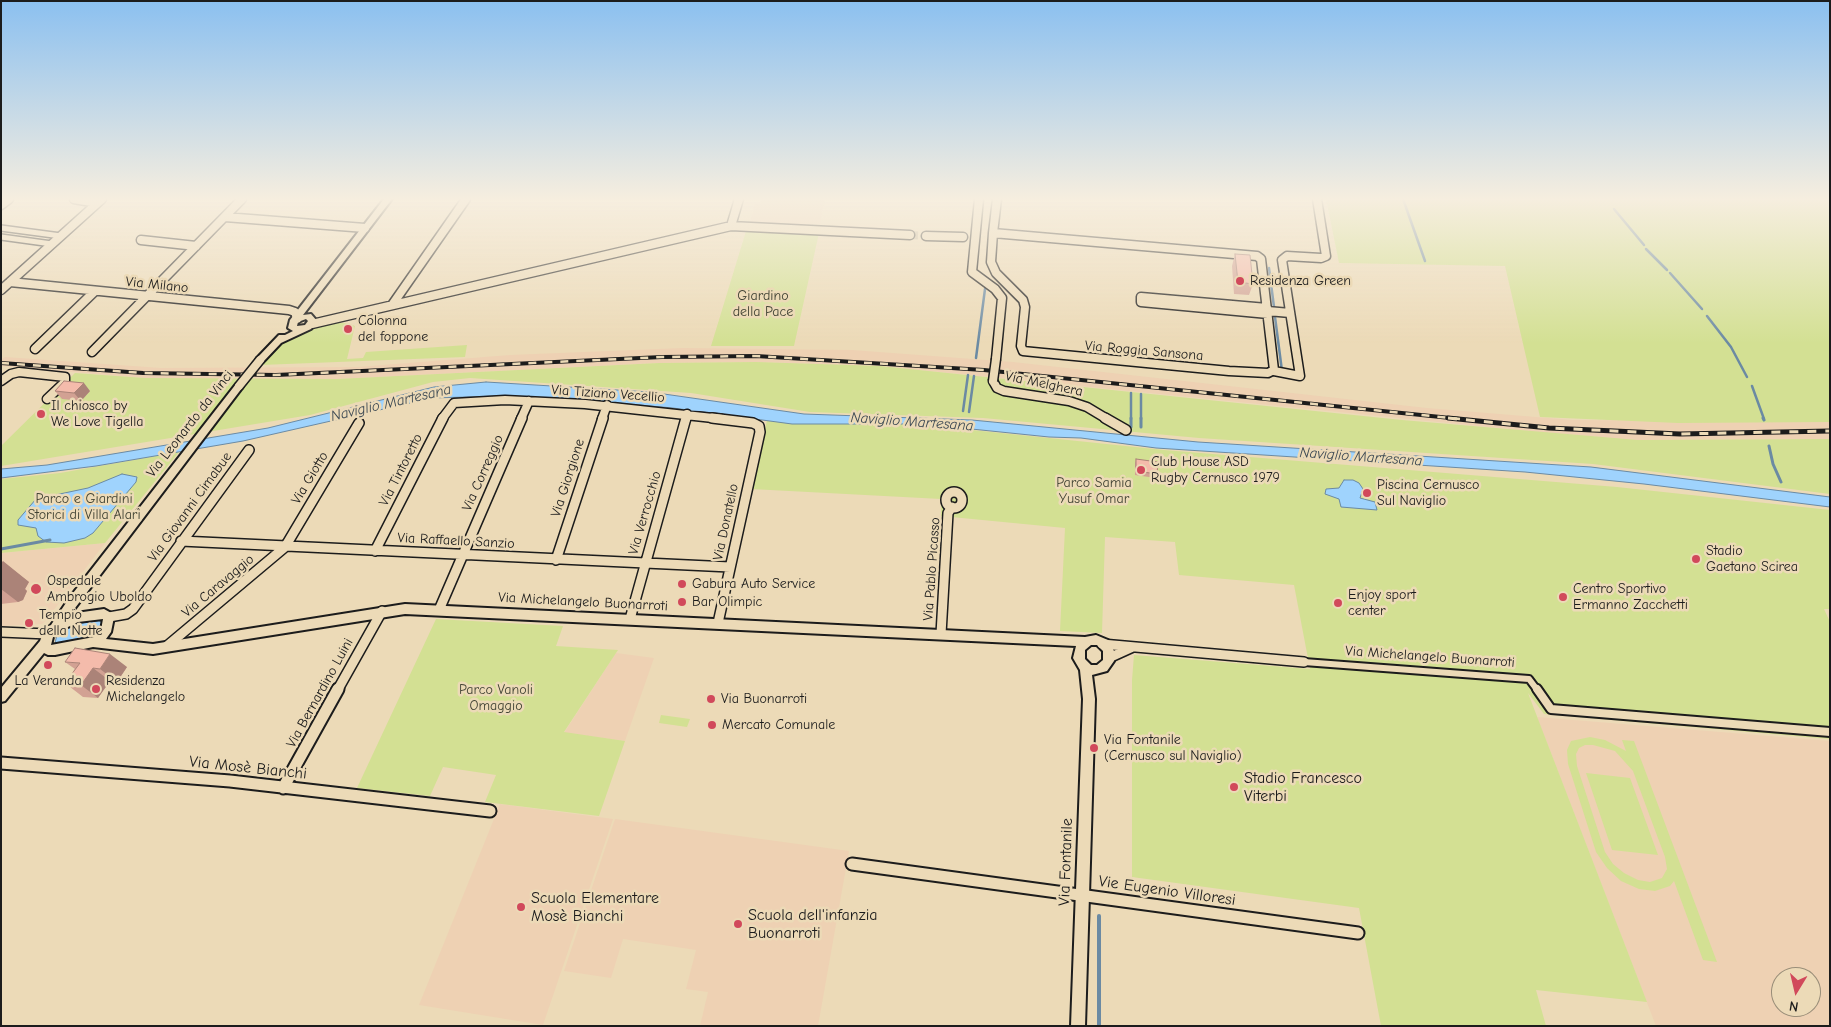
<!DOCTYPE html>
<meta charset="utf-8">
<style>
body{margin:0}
#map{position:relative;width:1831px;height:1027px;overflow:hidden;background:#ecdab7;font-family:"Comic Neue",sans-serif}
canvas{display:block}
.frame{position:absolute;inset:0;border:2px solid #1c1c1c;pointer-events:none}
.north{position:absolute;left:1771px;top:967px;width:50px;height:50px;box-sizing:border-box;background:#ecdab7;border:1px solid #998e79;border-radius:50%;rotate:189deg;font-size:14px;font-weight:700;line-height:20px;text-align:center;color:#1c1c1c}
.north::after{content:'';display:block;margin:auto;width:18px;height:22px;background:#d1495b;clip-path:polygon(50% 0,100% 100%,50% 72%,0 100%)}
</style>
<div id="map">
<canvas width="1831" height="1027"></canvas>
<div class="frame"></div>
<div class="north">N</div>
</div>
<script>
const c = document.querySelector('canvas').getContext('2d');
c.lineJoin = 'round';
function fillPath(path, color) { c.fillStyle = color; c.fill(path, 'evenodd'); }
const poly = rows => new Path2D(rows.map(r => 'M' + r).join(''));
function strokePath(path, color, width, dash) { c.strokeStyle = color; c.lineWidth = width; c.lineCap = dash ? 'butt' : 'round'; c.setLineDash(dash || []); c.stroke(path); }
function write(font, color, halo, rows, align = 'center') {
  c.font = font + ' "Comic Neue",sans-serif'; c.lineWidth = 5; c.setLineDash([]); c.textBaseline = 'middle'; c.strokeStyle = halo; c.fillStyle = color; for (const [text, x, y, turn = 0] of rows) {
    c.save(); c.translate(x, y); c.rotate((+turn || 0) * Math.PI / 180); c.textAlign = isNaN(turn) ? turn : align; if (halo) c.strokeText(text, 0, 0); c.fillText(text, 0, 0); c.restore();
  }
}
const built = poly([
 [761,199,825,199,820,224,749,224,755,204,760,204],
 [683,348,852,350,1013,362,1427,408,1572,420,1830,422,1830,439,1638,440,1549,433,880,366,756,362,659,363,337,379,257,380,145,378,1,366,1,360,5,357,161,368,357,367,510,355],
 [105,543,43,624,1,626,1,553],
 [616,653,654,658,625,741,564,733],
 [1537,717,1830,741,1830,1026,1656,1026],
 [1781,977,1811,977,1811,1007,1781,1007],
 [500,804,613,819,543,1025,419,1005],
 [615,819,849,851,818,1026,700,1026,708,992,686,989,696,950,623,939,611,978,564,971]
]);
const green = poly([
 [1326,199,1830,199,1830,422,1678,423,1540,417,1505,266,1339,263],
 [746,231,819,233,794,346,711,346],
 [331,323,348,323,355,326,347,359,363,358,366,352,467,345,465,357,261,365,284,341,316,325],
 [756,362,880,366,1402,420,1638,440,1830,439,1830,494,1593,464,1199,438,983,418,810,412,691,393,470,378,433,382,310,415,1,466,1,446,75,373,145,378,337,379,659,363],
 [768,416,924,425,1164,450,1617,487,1830,510,1830,609,1824,609,1830,622,1830,739,1544,714,1528,693,1647,1002,1536,990,1546,1026,1381,1026,1359,908,1132,877,1132,680,1134,655,1310,669,1294,585,1179,575,1175,542,1105,537,1102,633,1060,631,1065,528,941,516,941,499,751,489],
 [179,452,105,543,1,553,1,479,60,473],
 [436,619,563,626,556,646,618,650,564,732,625,741,599,816,485,802,496,775,443,767,430,796,357,788],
 [661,715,690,719,687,727,659,723],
 [1590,737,1605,740,1626,751,1622,740,1634,741,1717,962,1703,960,1674,881,1670,886,1655,891,1639,889,1621,881,1607,868,1596,852,1568,764,1567,750,1571,741],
 [1585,745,1593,745,1615,751,1633,771,1665,857,1667,869,1662,878,1650,882,1638,880,1624,873,1613,864,1605,852,1577,766,1576,754,1579,748],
 [1586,773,1630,778,1658,855,1612,850]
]);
const water = poly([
 [486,382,650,392,804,414,972,420,1198,442,1591,467,1830,497,1830,507,1644,484,1525,472,1156,448,1081,438,1049,437,923,424,792,424,673,408,594,401,501,396,432,398,243,441,96,466,1,478,1,469,47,465,268,428,434,387,486,382],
 [122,474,137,477,136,482,93,533,85,538,64,543,46,542,38,536,36,528,18,525,18,520,36,499,88,488,122,474],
 [1344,480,1353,480,1359,483,1363,489,1360,498,1375,502,1377,510,1341,507,1339,499,1325,494,1326,489,1339,488,1344,480],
 [97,620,103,622,101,631,98,635,63,643,55,643,58,631,63,627,97,620]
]);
const streamFar2 = poly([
 [1403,199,1425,261],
 [1614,209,1644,245],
 [1646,249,1667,270],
 [1269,268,1274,307],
 [1670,273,1702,309],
 [1707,316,1731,347,1747,377],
 [1275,317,1282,371],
 [976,358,985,289],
 [1752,386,1764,419],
 [1131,393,1131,419],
 [1141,394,1141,419],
 [963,411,968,375],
 [969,412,974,376]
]);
const streamFar1 = poly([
 [1131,418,1131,427],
 [1141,418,1141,427],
 [1763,418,1764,420],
 [1769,446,1773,464,1781,482],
 [1,549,50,540]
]);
const stream = poly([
 [1099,916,1099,1026]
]);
const minorTunnel = poly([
 [910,235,926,236]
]);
const pedestrianFar2 = poly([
 [1,228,61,236],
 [1,237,52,244]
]);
const pedestrianFar1 = poly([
 [1304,662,1529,679,1538,691]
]);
const pedestrian = poly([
 [1537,689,1551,709,1830,732]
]);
const minorFar2 = poly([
 [74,199,97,203],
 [979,199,972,272,995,289,1002,298,996,359],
 [1,205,9,199],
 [225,217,365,228],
 [731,226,739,199],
 [993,233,1257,256,1261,259,1274,370,1268,373,1229,371,1023,351,1021,346,1025,307,1023,300,996,273,991,262,993,233],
 [993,233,997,199],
 [926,236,963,237],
 [141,240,196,246],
 [10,282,289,310,295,312,297,319],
 [1,290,102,199],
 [392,305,466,199],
 [1267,308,1141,297,1141,302,1268,314],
 [1268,311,1290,313],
 [312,324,731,226,910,235],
 [35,349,95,291],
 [92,352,242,199],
 [1274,371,1300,376,1282,260,1287,256,1321,258,1326,256,1317,199],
 [1,381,11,374,19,372,65,377,65,382,47,399],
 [993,381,997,388,1004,391,1069,401,1087,407,1107,419],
 [442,419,454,403,505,400,585,404,722,419],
 [521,419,529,401],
 [602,419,607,405],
 [686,419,687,414]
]);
const minorFar1 = poly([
 [712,418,753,423,759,426,760,432,718,623],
 [1105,418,1126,430],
 '946 500a8 8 0 1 1 16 0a8 8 0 1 1-16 0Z',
 [181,541,730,567],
 [375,551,443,418],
 [556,560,603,418],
 [439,610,522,418],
 [109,617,126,614,133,609,249,450],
 [630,619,686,418],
 [1,632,48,634],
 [941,634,948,513,952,507],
 [1102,644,1304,662],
 [167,646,285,547,359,423],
 [1111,657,1133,647],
 [337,691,382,611]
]);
const minor = poly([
 [1,763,230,781,490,811],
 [283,788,338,689],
 [852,864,1358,933]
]);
const tertiary = poly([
 [384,199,392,199,303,315,311,314,317,321,316,323,311,329,281,343,263,362,257,362,256,360,257,358,279,335,285,335,293,331,288,328,290,320,384,199],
 [306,319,308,321,305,325,297,326,298,322,306,319],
 [239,383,243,386,242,388,69,616,76,613,104,609,113,614,114,617,111,632,106,639,153,644,405,604,1085,637,1096,635,1108,640,1114,651,1114,661,1107,671,1092,675,1095,699,1085,1026,1071,1026,1083,699,1080,670,1073,658,1076,646,405,614,153,654,93,647,55,655,48,655,44,653,5,701,1,702,1,688,40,641,44,631,51,625,70,597,236,384,239,383],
 [103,619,101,630,94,637,51,645,53,637,58,632,78,622,103,619],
 [1091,645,1097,645,1103,651,1103,660,1097,665,1091,665,1085,659,1085,650,1091,645]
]);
const railFar1 = poly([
 [1,363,143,373,276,375,662,357,756,356,984,370,1460,419]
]);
const rail = poly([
 [1448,418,1549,428,1680,434,1830,431]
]);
const minorBridge = poly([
 [993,381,996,359]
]);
const tertiaryBridge = poly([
 [239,386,260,360]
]);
const wall = poly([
 [1235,254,1253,284,1249,295,1234,294,1232,266],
 [55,391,90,391,81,401,62,399],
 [1136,459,1157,474,1156,478,1135,475,1135,463],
 [1,561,29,582,25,589,27,591,23,600,18,602,1,604],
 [65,662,127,667,117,682,110,681,98,698,83,697,65,683,75,669]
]);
const shadedWall = poly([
 [84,383,90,391,81,401,74,393],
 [3,561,29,582,25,589,27,591,23,600,18,602,1,589,1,563],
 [110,654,127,667,117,682,100,669],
 [93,668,110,681,98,698,81,685]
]);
const building = poly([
 [1235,254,1250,255,1253,284,1238,282,1235,254],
 [64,381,84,383,74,393,55,391,64,381],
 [1136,459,1158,462,1157,474,1136,471,1136,459],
 [75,648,110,654,100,669,93,668,81,685,65,683,80,663,65,662,75,648]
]);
const markers = [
 [1240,281,5,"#d1495b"],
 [348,329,5,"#d1495b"],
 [41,414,5,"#d1495b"],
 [1141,470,5,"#d1495b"],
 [1367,493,5,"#d1495b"],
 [1696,559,5,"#d1495b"],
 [682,584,5,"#d1495b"],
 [36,589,6,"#d1495b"],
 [1563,597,5,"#d1495b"],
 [682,602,5,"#d1495b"],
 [1338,603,5,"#d1495b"],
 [29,623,5,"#d1495b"],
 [48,665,5,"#d1495b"],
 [96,689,5,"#d1495b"],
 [711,699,5,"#d1495b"],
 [712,725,5,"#d1495b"],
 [1094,748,5,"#d1495b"],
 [1234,787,5,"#d1495b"],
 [521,907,5,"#d1495b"],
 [738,924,5,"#d1495b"]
];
const poiNames = [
 ["Residenza Green",1250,281],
 ["Colonna",358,321],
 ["del foppone",358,337],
 ["Il chiosco by",51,406],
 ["We Love Tigella",51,422],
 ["Club House ASD",1151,462],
 ["Rugby Cernusco 1979",1151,478],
 ["Piscina Cernusco",1377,485],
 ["Sul Naviglio",1377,501],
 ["Stadio",1706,551],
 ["Gaetano Scirea",1706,567],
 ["Ospedale",47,581],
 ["Ambrogio Uboldo",47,597],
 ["Gabura Auto Service",692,584],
 ["Centro Sportivo",1573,589],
 ["Ermanno Zacchetti",1573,605],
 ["Enjoy sport",1348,595],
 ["center",1348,611],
 ["Bar Olimpic",692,602],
 ["Tempio",39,615],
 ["della Notte",39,631],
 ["La Veranda",48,681,"center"],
 ["Residenza",106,681],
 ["Michelangelo",106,697],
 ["Via Buonarroti",721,699],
 ["Mercato Comunale",722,725],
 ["Via Fontanile",1104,740],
 ["(Cernusco sul Naviglio)",1104,756]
];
const streetNames = [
 ["Via Milano",157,285,6],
 ["Via Roggia Sansona",1144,351,5],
 ["Via Melghera",1044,384,12],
 ["Via Tiziano Vecellio",608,394,4],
 ["Via Leonardo da Vinci",190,424,-52],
 ["Via Tintoretto",401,470,-63],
 ["Via Correggio",483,473,-66],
 ["Via Giotto",310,478,-59],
 ["Via Giorgione",568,478,-72],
 ["Via Giovanni Cimabue",190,507,-54],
 ["Via Verrocchio",645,513,-74],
 ["Via Donatello",726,522,-78],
 ["Via Raffaello Sanzio",456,541,3],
 ["Via Pablo Picasso",932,569,-86],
 ["Via Caravaggio",218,586,-40],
 ["Via Michelangelo Buonarroti",583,602,3],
 ["Via Michelangelo Buonarroti",1430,657,4],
 ["Via Bernardino Luini",320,693,-61]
];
const parkNames = [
 ["Giardino",763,296],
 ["della Pace",763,312],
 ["Parco Samia",1094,483],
 ["Yusuf Omar",1094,499],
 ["Parco e Giardini",84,499],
 ["Storici di Villa Alari",84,515],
 ["Parco Vanoli",496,690],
 ["Omaggio",496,706]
];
const waterNames = [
 ["Naviglio Martesana",391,403,-13],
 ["Naviglio Martesana",912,422,4],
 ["Naviglio Martesana",1361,457,4]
];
const nearStreetnames = [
 ["Via Mosè Bianchi",248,768,6],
 ["Via Fontanile",1066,862,-88],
 ["Vie Eugenio Villoresi",1167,891,8]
];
const nearPoinames = [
 ["Stadio Francesco",1244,778],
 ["Viterbi",1244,796],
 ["Scuola Elementare",531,898],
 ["Mosè Bianchi",531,916],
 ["Scuola dell'infanzia",748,915],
 ["Buonarroti",748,933]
];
fillPath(built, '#eed1b3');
fillPath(green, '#d3e093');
fillPath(water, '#9fd3fd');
strokePath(water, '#6b8aa3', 1);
strokePath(streamFar2, '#6b8aa3', 2.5);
strokePath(streamFar1, '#6b8aa3', 3);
strokePath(stream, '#6b8aa3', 4);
strokePath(minorTunnel, '#c2b498', 8, [8, 4]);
strokePath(pedestrianFar2, '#1c1c1c', 8);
strokePath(pedestrianFar1, '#1c1c1c', 10);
strokePath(pedestrian, '#1c1c1c', 12);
strokePath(minorFar2, '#1c1c1c', 11);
strokePath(minorFar1, '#1c1c1c', 12);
strokePath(minor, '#1c1c1c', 15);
strokePath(tertiary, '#1c1c1c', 4);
strokePath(pedestrianFar2, '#ecdab7', 5);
strokePath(pedestrianFar1, '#ecdab7', 6);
strokePath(pedestrian, '#ecdab7', 8);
strokePath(minorFar2, '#ecdab7', 8);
strokePath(minorFar1, '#ecdab7', 9);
strokePath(minor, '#ecdab7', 11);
fillPath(tertiary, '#ecdab7');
strokePath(railFar1, '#1c1c1c', 4);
strokePath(rail, '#1c1c1c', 5);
strokePath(railFar1, '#ecdab7', 2.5, [8]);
strokePath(rail, '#ecdab7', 3, [9]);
strokePath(minorBridge, '#1c1c1c', 11, []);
strokePath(tertiaryBridge, '#1c1c1c', 11, []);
strokePath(minorBridge, '#ecdab7', 8);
strokePath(tertiaryBridge, '#ecdab7', 8);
fillPath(wall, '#d2a193');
fillPath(shadedWall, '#ab8378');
fillPath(building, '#f4bbab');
strokePath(building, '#ab8378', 1);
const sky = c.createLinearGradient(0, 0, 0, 343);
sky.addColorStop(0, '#8bc0f0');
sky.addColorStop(0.58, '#f6eedf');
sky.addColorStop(1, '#f6eedf00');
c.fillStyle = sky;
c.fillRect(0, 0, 1831, 343);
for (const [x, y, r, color] of markers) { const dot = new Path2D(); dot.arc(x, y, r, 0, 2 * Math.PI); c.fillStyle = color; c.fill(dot); strokePath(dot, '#ecdab7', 2); }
write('14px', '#1c1c1c', '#ecdab7', poiNames, 'left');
write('14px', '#1c1c1c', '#ecdab7', streetNames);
write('14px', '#414334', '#ecdab7', parkNames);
write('italic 15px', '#3d4a54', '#ecdab7', waterNames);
write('16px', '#1c1c1c', '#ecdab7', nearStreetnames);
write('16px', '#1c1c1c', '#ecdab7', nearPoinames, 'left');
</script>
